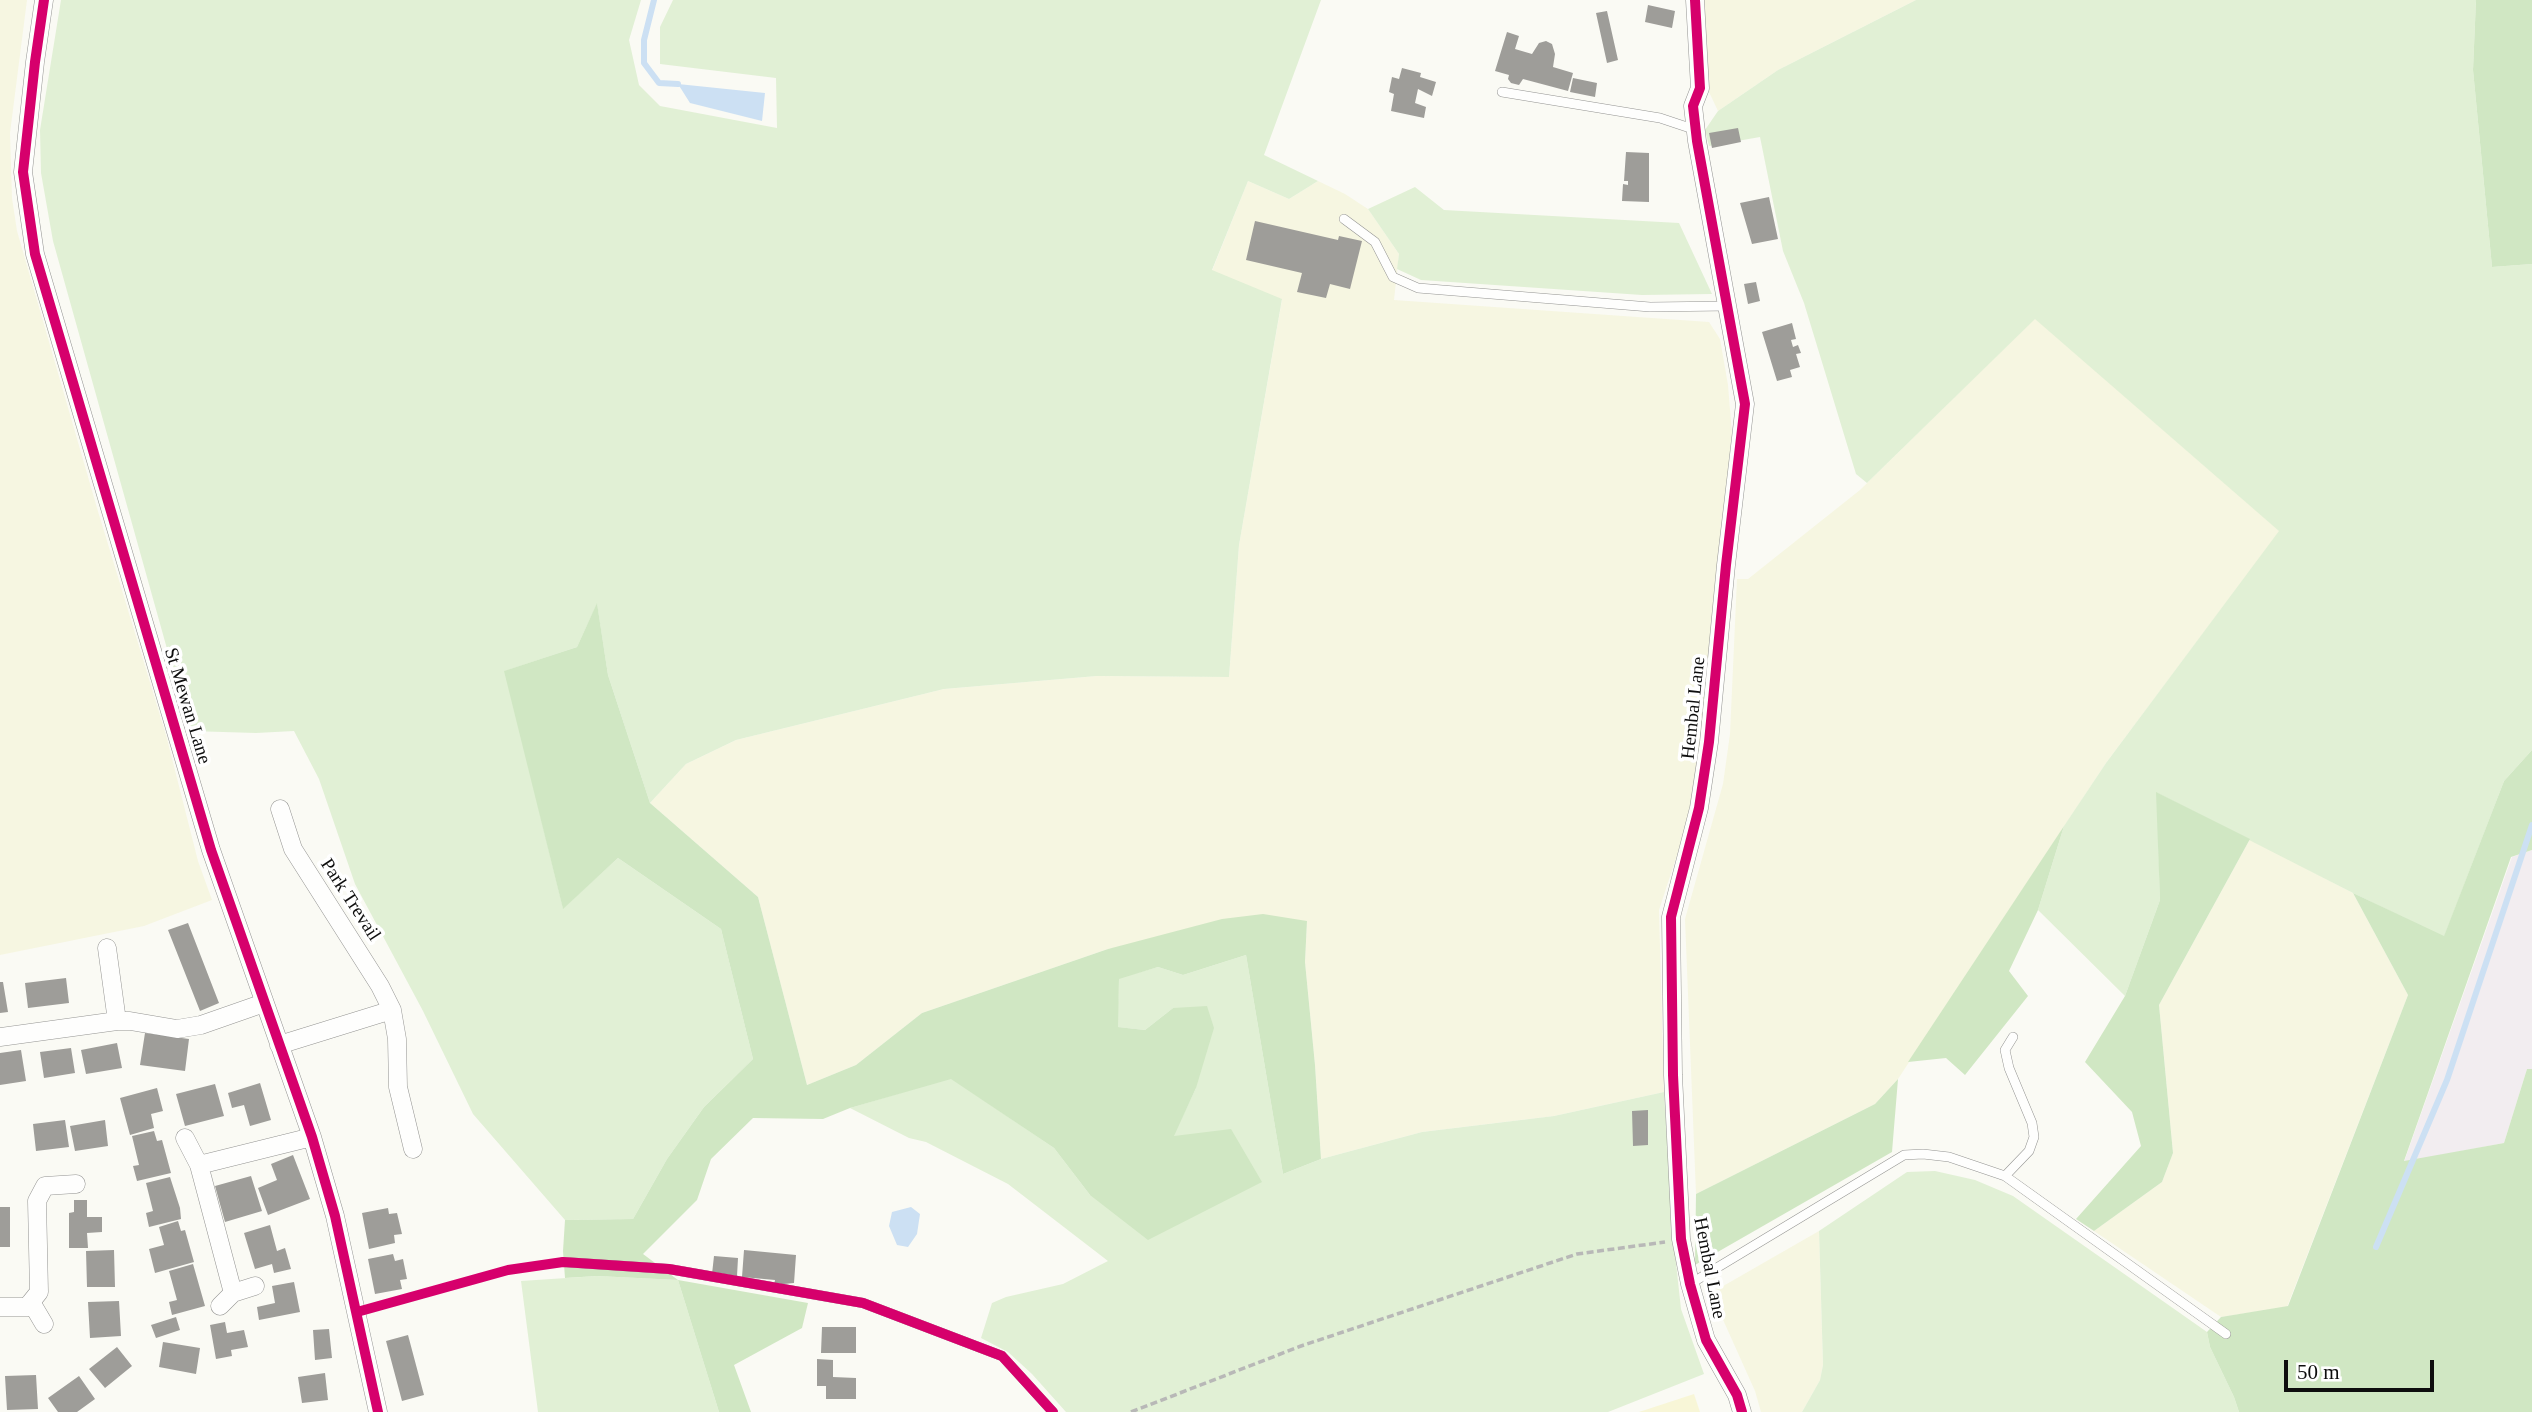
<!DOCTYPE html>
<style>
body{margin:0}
#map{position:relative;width:2532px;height:1412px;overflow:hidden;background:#fafaf4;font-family:"Times New Roman",serif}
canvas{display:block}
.scale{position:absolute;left:2284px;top:1360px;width:150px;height:32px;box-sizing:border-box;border:4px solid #0e0e0e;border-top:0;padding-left:9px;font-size:21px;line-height:24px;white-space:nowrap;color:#0e0e0e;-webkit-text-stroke:5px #fff;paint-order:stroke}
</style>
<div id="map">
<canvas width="2532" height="1412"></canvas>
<div class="scale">50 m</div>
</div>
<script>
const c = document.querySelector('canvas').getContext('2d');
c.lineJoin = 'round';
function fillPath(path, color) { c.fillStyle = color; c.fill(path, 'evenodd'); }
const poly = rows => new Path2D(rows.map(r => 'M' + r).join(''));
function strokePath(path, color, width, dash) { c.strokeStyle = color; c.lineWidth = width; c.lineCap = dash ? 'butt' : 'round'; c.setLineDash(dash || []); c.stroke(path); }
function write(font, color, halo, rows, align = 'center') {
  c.font = font + ' "Times New Roman",serif'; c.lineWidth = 7; c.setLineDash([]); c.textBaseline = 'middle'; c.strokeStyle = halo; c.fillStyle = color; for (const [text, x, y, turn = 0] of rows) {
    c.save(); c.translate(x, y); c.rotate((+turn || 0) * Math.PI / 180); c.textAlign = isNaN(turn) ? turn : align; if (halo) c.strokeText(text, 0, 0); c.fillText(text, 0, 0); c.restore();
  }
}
const industrial = poly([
 [2532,850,2532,1069,2527,1069,2504,1143,2404,1162,2512,857]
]);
const farmland = poly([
 [0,0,27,0,10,133,12,198,17,231,97,508,166,735,198,861,212,900,144,926,0,955],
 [1703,0,1916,0,1778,70,1718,111,1709,92],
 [1248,181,1289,199,1318,181,1345,194,1368,209,1399,254,1394,300,1709,322,1720,339,1728,385,1732,434,1696,797,1659,910,1664,1092,1554,1116,1422,1132,1321,1159,1315,1065,1305,962,1307,922,1108,949,922,1013,856,1065,807,1085,758,897,650,803,686,764,736,740,944,689,1097,676,1229,677,1239,545,1282,300,1212,271],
 [2035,318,2280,531,2106,763,1898,1079,1875,1104,1696,1194,1685,919,1723,784,1730,734,1737,579,1748,579,1860,490],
 [2250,839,2353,893,2408,995,2287,1307,2221,1317,2094,1231,2162,1182,2173,1153,2159,1005],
 [1819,1231,1823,1365,1820,1380,1802,1412,1761,1412,1755,1391,1711,1293]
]);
const green = poly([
 [61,0,641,0,629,40,639,85,660,106,777,128,776,78,660,64,660,27,673,0,1321,0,1264,155,1318,181,1289,199,1248,181,1212,270,1282,299,1239,545,1229,677,1097,676,944,689,736,740,686,764,650,803,608,675,597,604,577,647,505,671,563,908,618,858,721,929,753,1059,704,1107,667,1159,633,1219,565,1220,473,1114,423,1011,355,884,319,779,294,731,256,733,190,731,53,241,41,173,40,130],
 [1916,0,2476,0,2473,70,2492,267,2532,264,2532,750,2504,781,2444,937,2353,893,2157,793,2160,900,2125,996,2038,910,2064,826,2106,763,2279,531,2035,319,1867,483,1856,474,1804,303,1783,251,1760,137,1709,146,1705,130,1718,111,1778,70],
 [1415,187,1444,210,1679,223,1712,294,1642,295,1421,280,1397,269,1399,254,1368,209],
 [1246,955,1283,1174,1321,1159,1422,1132,1554,1116,1664,1092,1673,1235,1681,1309,1704,1374,1608,1412,1066,1412,1032,1374,1008,1352,981,1338,992,1303,1006,1297,1063,1284,1108,1261,1008,1184,926,1142,909,1138,850,1108,951,1078,1054,1148,1090,1195,1173,1136,1196,1088,1173,1008,1145,1030,1117,1027,1119,978,1158,967,1183,975],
 [1935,1171,1975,1180,2013,1196,2207,1332,2210,1347,2234,1397,2239,1412,1802,1412,1820,1380,1823,1365,1819,1231,1907,1172],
 [597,1276,678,1280,719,1412,538,1412,521,1281]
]);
const forest = poly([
 [2476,0,2532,0,2532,264,2492,267,2473,70],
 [597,603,608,675,650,803,758,897,807,1085,856,1065,922,1013,1108,949,1222,919,1263,914,1307,921,1305,962,1315,1065,1321,1159,1283,1174,1246,955,1183,975,1158,967,1119,979,1118,1027,1145,1030,1173,1008,1207,1006,1214,1028,1196,1088,1174,1136,1231,1129,1262,1182,1148,1240,1090,1195,1054,1148,951,1079,850,1108,823,1119,753,1118,711,1159,697,1200,643,1254,678,1280,808,1303,802,1328,734,1365,751,1412,719,1412,678,1280,597,1276,565,1278,563,1251,565,1220,633,1219,667,1159,704,1107,753,1059,721,929,618,858,563,909,504,671,577,647],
 [2532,750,2532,850,2511,857,2404,1161,2504,1143,2527,1069,2532,1069,2532,1412,2239,1412,2234,1397,2210,1347,2207,1332,2221,1317,2288,1306,2408,995,2353,893,2444,936,2504,781],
 [2156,792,2250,839,2159,1005,2173,1153,2162,1182,2094,1231,2076,1219,2141,1146,2132,1112,2085,1062,2125,996,2160,900],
 [2064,826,2038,910,2009,971,2028,996,1965,1075,1946,1058,1908,1062],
 [1898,1079,1892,1152,1695,1265,1696,1194,1875,1104]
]);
const sand = poly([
 [1694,1394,1700,1412,1639,1412]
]);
const water = poly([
 [678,84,765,93,762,121,690,103],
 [911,1207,920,1214,917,1234,908,1247,897,1245,889,1226,892,1212]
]);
const stream = poly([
 [654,0,644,40,644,63,659,83,678,84],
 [2376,1247,2447,1080,2532,825]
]);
const building = poly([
 [1648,5,1675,11,1672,28,1645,22],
 [1607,11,1618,60,1607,63,1596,13],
 [1507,32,1519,36,1515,49,1532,54,1539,43,1546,41,1552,44,1555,54,1553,67,1573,73,1568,91,1523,79,1519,85,1511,83,1508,79,1509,75,1495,71],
 [1402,68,1421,73,1420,77,1436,82,1432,96,1418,89,1415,103,1426,107,1424,118,1391,111,1394,94,1389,92,1392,77,1399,79],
 [1573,78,1597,83,1595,97,1570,92],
 [1738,128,1741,142,1712,148,1709,133],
 [1626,152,1649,153,1649,202,1622,201,1623,184,1628,185,1628,181,1624,181],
 [1769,197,1778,239,1752,244,1740,203],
 [1255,221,1338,240,1339,236,1362,241,1350,289,1330,284,1326,298,1297,292,1302,273,1246,260],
 [1756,282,1760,301,1748,304,1744,284],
 [1792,323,1796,339,1791,340,1793,347,1798,345,1801,353,1796,354,1800,367,1790,370,1792,377,1777,381,1762,332],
 [188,923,219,1003,200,1011,168,930],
 [66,978,69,1003,28,1008,25,983],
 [0,982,3,982,8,1012,0,1013],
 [145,1033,189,1039,185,1071,140,1065],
 [117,1043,122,1068,86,1074,81,1050],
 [71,1048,75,1073,44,1078,40,1052],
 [21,1050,26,1081,0,1085,0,1053],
 [260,1083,271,1120,250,1126,244,1105,232,1108,228,1093],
 [215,1084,224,1116,185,1126,176,1094],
 [157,1088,163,1111,151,1114,154,1128,130,1135,120,1098],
 [1648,1110,1648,1145,1633,1146,1632,1111],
 [65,1120,69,1147,36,1151,33,1124],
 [105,1120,108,1146,75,1151,70,1126],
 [154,1131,157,1141,162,1140,171,1173,137,1181,133,1166,139,1165,132,1136],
 [293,1155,310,1199,268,1215,258,1188,277,1180,271,1164],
 [251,1176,262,1211,225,1222,215,1186],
 [170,1177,180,1208,181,1219,149,1227,146,1213,153,1211,146,1183],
 [74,1200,87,1200,87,1217,102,1217,102,1232,87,1233,88,1248,69,1248,69,1213,74,1212],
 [0,1207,10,1207,10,1247,0,1247],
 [388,1208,389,1214,397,1213,402,1234,394,1235,395,1243,369,1249,362,1213],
 [178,1221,181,1231,185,1230,194,1262,155,1273,149,1249,164,1245,159,1227],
 [270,1225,277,1251,285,1248,291,1269,274,1273,272,1264,255,1269,244,1233],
 [114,1250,115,1287,87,1287,86,1251],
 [744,1250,796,1255,794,1283,774,1285,775,1280,742,1277],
 [393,1254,395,1261,403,1259,407,1279,400,1280,402,1289,375,1294,368,1259],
 [714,1256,738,1258,737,1276,712,1274],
 [193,1264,205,1306,172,1315,169,1302,177,1300,169,1271],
 [294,1282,300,1312,259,1320,257,1307,275,1303,272,1286],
 [119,1301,121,1336,90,1338,88,1302],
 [176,1317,180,1330,156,1338,151,1325],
 [225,1322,227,1333,244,1330,248,1347,231,1350,232,1356,216,1359,210,1325],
 [822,1327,856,1327,856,1353,821,1353],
 [329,1329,332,1358,315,1360,313,1330],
 [408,1335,424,1395,402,1401,386,1341],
 [163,1342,200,1348,196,1374,159,1367],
 [117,1347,132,1366,105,1388,89,1369],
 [817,1359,833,1360,833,1377,856,1378,856,1399,826,1399,826,1386,817,1386],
 [325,1373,328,1400,302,1403,298,1377],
 [36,1375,38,1409,7,1410,5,1376],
 [79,1376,95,1399,77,1412,58,1412,48,1398]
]);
const path = poly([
 [375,1307,508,1270,551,1264],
 [1131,1412,1301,1346,1577,1254,1665,1242]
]);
const lane = poly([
 [1502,92,1660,118,1696,130],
 [1344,219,1375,242,1393,277,1418,288,1650,307,1727,306],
 [2005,1176,2029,1151,2034,1137,2032,1123,2009,1068,2005,1050,2013,1037],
 [563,1262,669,1269,863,1303,1002,1356,1053,1412],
 [1690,1284,1904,1155,1923,1154,1949,1157,2005,1176,2226,1334]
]);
const street = poly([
 [44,0,35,62,23,172,35,254,211,850,312,1137,335,1216,378,1412],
 [1695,0,1700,88,1693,106,1697,141,1745,404,1726,565,1709,742,1699,808,1671,917,1673,1075,1681,1239,1690,1284,1706,1340,1737,1395,1742,1412],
 [280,809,293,849,380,986,392,1010,397,1039,398,1087,413,1149],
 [107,948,117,1021],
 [0,1037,117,1021,130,1021,177,1029,201,1025,264,1003],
 [279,1045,392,1010],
 [185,1138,199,1165],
 [233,1293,199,1165,312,1137],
 [31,1302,44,1324],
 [220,1306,233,1293,255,1286],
 [0,1307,27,1307,39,1292,37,1201,45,1186,76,1184]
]);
const cycleway = poly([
 [44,0,35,62,23,172,35,254,211,850,312,1137,335,1216,378,1412],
 [1695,0,1700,88,1693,106,1697,141,1745,404,1726,565,1709,742,1699,808,1671,917,1673,1075,1681,1239,1690,1284,1706,1340,1737,1395,1742,1412],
 [357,1312,508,1270,563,1262,669,1269,863,1303,1002,1356,1053,1412]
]);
const streetNames = [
 ["St Mewan Lane",187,706,73],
 ["Hembal Lane",1694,708,-84],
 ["Park Trevail",350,900,57],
 ["Hembal Lane",1709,1268,79]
];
fillPath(industrial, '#f2edf0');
fillPath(farmland, '#f6f6e1');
fillPath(green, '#e1f0d5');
fillPath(forest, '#d0e7c3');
fillPath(sand, '#f8f6d7');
fillPath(water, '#cce0f3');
strokePath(stream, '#cce0f3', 6);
fillPath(building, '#9e9d99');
strokePath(lane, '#949492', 10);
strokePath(street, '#949492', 19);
strokePath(path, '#b8b8b7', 3.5, [7, 3.5]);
strokePath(lane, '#fefefd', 9);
strokePath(street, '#fefefd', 18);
strokePath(cycleway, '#d6006c', 10);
write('19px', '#0e0e0e', '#fff', streetNames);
</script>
